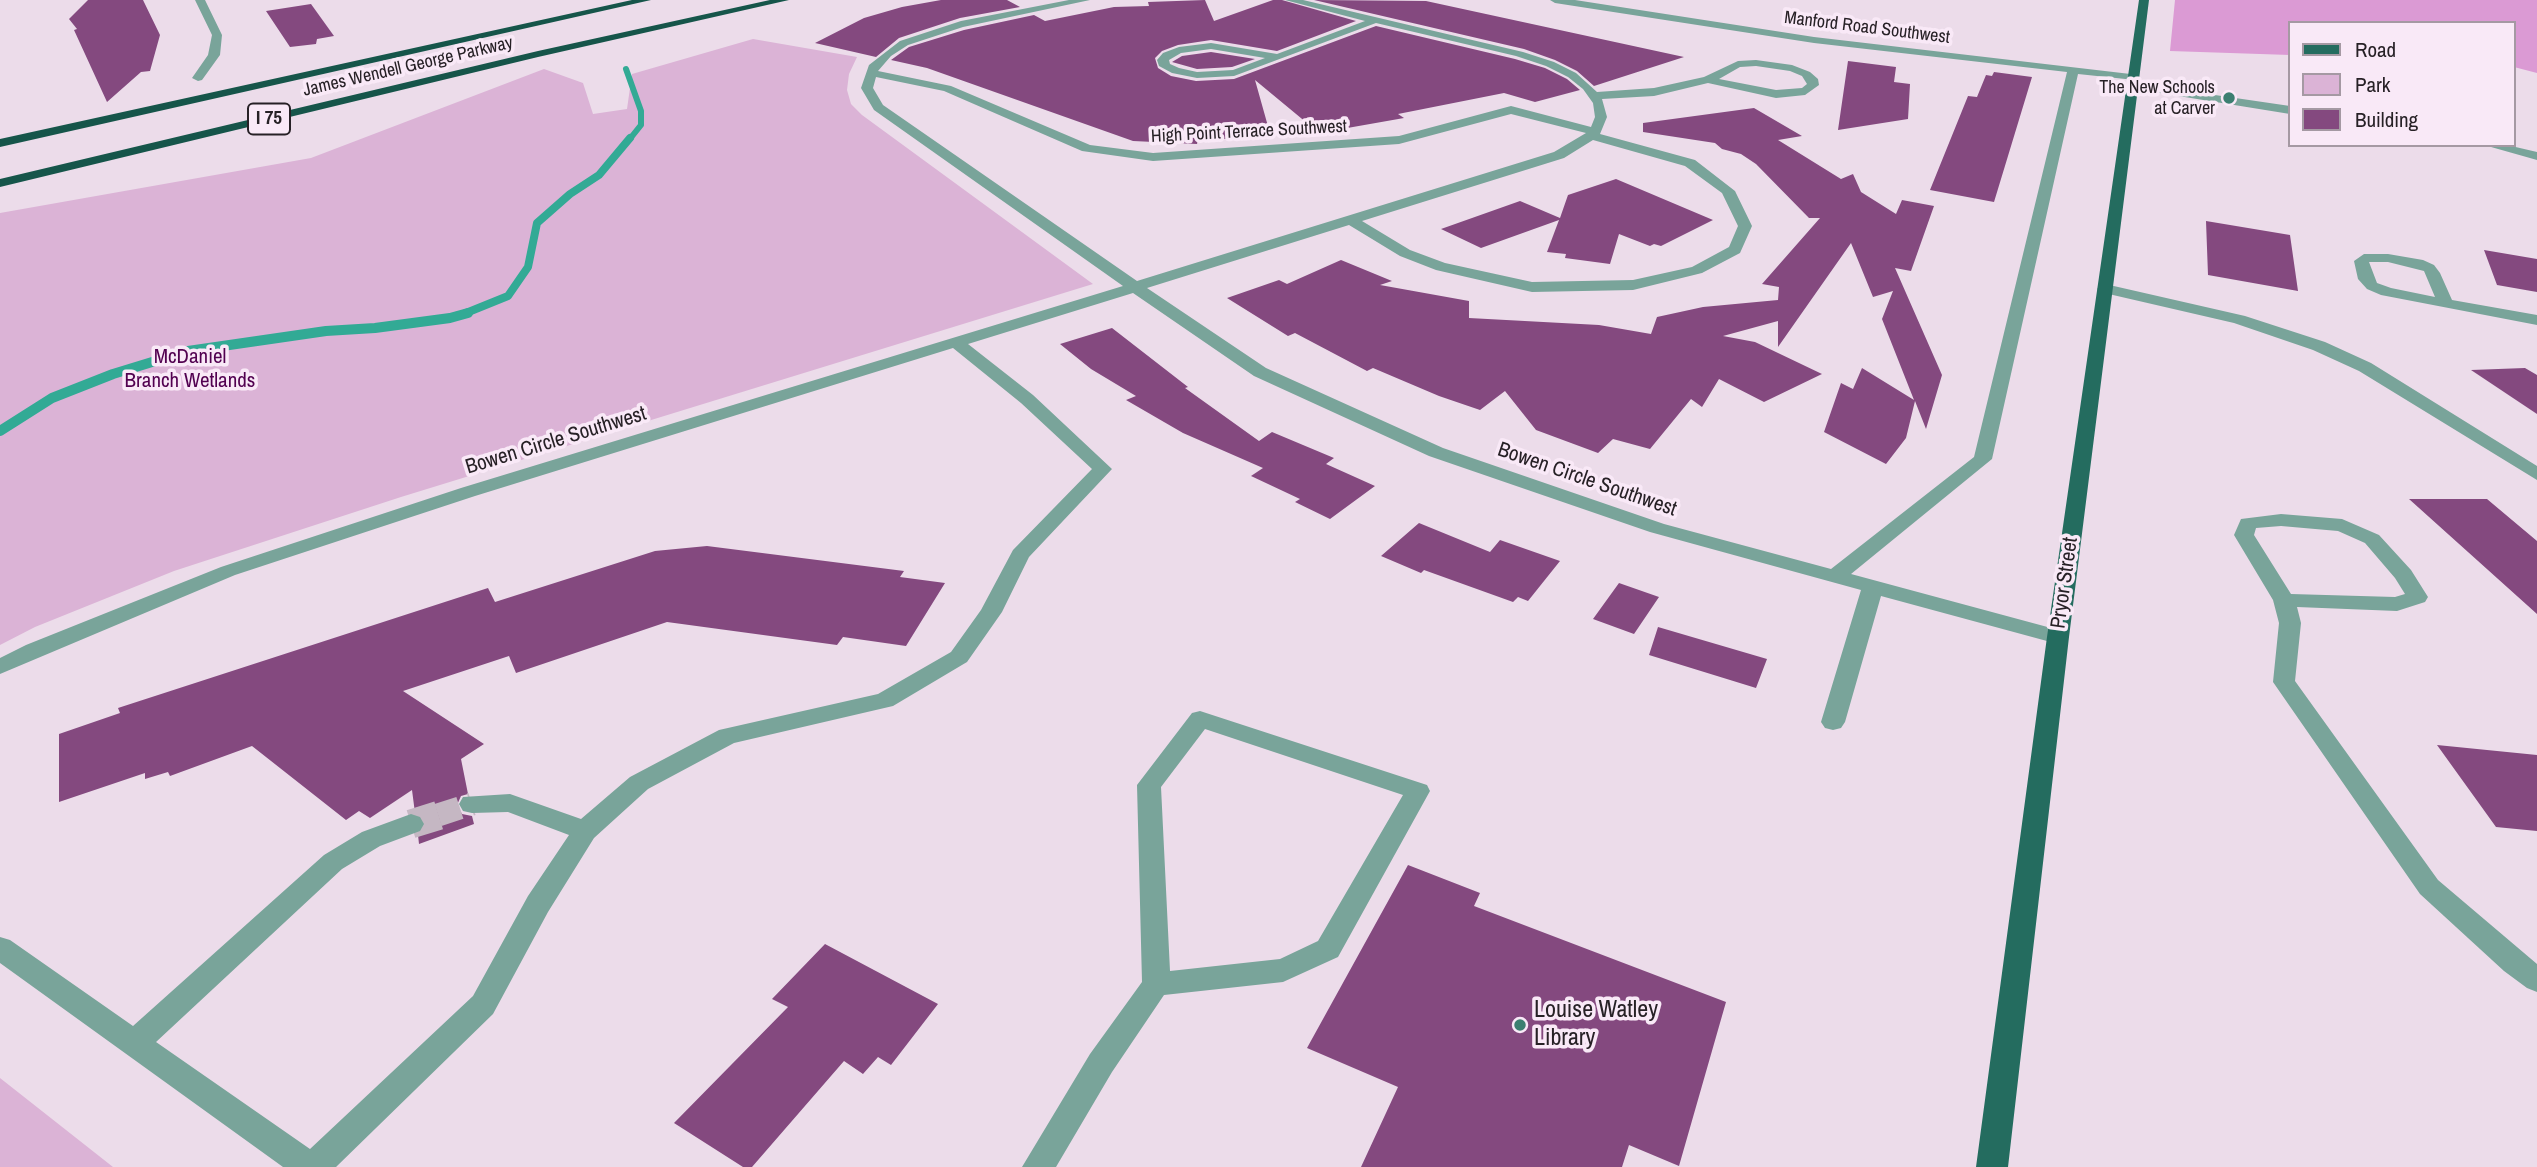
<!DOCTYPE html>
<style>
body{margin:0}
#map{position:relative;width:2537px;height:1167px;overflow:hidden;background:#ecdcea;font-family:"Archivo Narrow",sans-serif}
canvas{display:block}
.legend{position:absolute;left:2288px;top:21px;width:228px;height:126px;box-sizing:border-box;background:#f9e9f7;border:2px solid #a599a3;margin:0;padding:9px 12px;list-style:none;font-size:21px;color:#272126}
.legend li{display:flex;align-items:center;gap:14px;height:35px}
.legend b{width:35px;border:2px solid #a599a3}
</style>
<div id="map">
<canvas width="2537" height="1167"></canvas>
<ul class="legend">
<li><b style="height:9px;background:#246c5f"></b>Road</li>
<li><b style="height:19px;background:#dbb3d6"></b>Park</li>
<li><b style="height:19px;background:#84497f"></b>Building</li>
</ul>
</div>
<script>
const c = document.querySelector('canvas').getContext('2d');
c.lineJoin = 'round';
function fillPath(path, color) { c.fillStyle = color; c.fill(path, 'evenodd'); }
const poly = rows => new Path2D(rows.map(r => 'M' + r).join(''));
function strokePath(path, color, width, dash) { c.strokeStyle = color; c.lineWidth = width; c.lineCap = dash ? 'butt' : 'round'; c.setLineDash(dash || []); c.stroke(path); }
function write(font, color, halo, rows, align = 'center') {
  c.font = font + ' "Archivo Narrow",sans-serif'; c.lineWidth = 7; c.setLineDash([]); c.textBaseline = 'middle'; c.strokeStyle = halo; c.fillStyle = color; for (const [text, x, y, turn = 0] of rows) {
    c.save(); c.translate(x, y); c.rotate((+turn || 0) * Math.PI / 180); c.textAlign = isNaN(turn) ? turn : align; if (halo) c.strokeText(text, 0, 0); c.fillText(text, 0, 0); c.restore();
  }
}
const green = poly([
 [753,39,857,57,849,74,847,90,851,104,862,115,1093,284,401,497,174,571,35,627,0,645,0,213,311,158,544,69,583,83,593,114,627,109,632,74],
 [0,1078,113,1167,0,1167]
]);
const forest = poly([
 [2175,0,2537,0,2537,73,2514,67,2514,23,2290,23,2290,55,2170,51]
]);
const streamFar2 = poly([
 [626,69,641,111,641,125,629,140]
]);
const streamFar1 = poly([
 [461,315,508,296,528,267,537,223,570,194,599,175,630,138]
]);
const stream = poly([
 [0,431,52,398,113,374,188,351,326,331,375,328,450,318,468,313]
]);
const building = poly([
 [88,0,143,0,160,35,150,71,141,72,107,102,74,30,77,29,69,19],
 [941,0,1007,0,1020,7,960,18,899,38,876,57,815,43,864,18,902,7],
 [1205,0,1214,21,1273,0,1282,0,1356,21,1277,51,1211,40,1178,45,1162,51,1155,58,1158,68,1171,76,1196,81,1234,79,1376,26,1515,59,1545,68,1567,79,1580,90,1535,102,1504,93,1398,114,1404,118,1319,133,1255,80,1271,137,1198,140,1197,144,1133,141,927,68,891,60,909,47,964,30,1034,15,1045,21,1114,7,1149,6,1148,2],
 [1314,0,1426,1,1684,57,1594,86,1577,71,1555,60,1524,49],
 [311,4,334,36,317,39,316,44,290,47,266,11],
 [1211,52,1255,59,1232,67,1197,69,1172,62,1182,56],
 [1848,61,1896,67,1894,82,1910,84,1908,119,1838,130],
 [1994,72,2032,77,1994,202,1930,190,1968,96,1977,97,1986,75,1992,76],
 [1754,108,1802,136,1778,140,1841,179,1853,174,1861,192,1896,214,1902,200,1934,206,1911,271,1895,268,1942,375,1926,429,1915,401,1906,438,1886,464,1824,432,1841,383,1853,389,1862,368,1914,400,1882,319,1893,291,1873,297,1851,243,1778,347,1778,321,1723,336,1755,342,1822,374,1764,402,1719,379,1702,407,1691,399,1650,449,1613,439,1598,453,1536,430,1505,391,1480,410,1439,396,1373,368,1367,371,1295,333,1288,336,1227,298,1279,280,1287,284,1341,260,1392,281,1380,285,1469,301,1469,318,1599,325,1651,334,1657,317,1703,307,1778,300,1779,287,1762,284,1820,218,1809,218,1756,164,1741,154,1722,149,1715,143,1643,132,1643,123],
 [1616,179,1713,220,1661,246,1654,244,1650,246,1619,234,1610,264,1565,258,1566,254,1547,252,1559,220,1481,248,1441,229,1520,201,1560,218,1568,195],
 [2206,221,2290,235,2298,291,2208,275],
 [2484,250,2537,259,2537,292,2497,285],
 [1112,328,1188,387,1185,388,1259,441,1272,432,1334,458,1326,464,1375,486,1330,519,1295,502,1300,499,1251,476,1263,468,1183,433,1126,400,1136,396,1091,369,1060,344],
 [2525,368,2537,375,2537,414,2471,370],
 [2409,499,2487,499,2537,541,2537,614],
 [1419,523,1490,552,1500,540,1560,561,1528,601,1518,597,1513,602,1424,570,1421,573,1381,556],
 [707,546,904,571,900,577,945,583,906,646,843,637,837,645,667,622,516,673,509,656,403,691,484,744,461,759,468,794,461,796,457,805,462,814,472,816,474,824,419,844,418,835,422,832,426,823,422,816,415,813,412,790,370,818,359,811,346,820,252,746,170,776,168,772,145,779,145,773,59,802,59,734,120,713,118,708,488,588,495,602,655,551],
 [1619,583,1659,597,1634,634,1593,619],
 [1658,627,1767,659,1756,688,1649,655],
 [2437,745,2537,755,2537,831,2496,827],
 [1408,865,1480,893,1474,906,1726,1002,1679,1166,1629,1145,1622,1167,1361,1167,1398,1087,1307,1048],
 [825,944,938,1004,891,1065,878,1057,863,1074,844,1061,752,1167,743,1167,674,1123,788,1007,772,999]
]);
const minorTunnelFar1 = poly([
 [438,815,472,804]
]);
const minorTunnel = poly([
 [411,824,443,814]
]);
const minor = poly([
 [195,0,205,0,222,35,220,55,202,80,198,81,192,78,208,55,212,35,195,0],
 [1069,0,1090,0,963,27,908,45,891,56,878,71,951,86,1090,145,1153,153,1399,136,1511,106,1591,127,1595,117,1593,103,1583,89,1568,77,1546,66,1516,56,1376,23,1234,76,1197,78,1172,73,1159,66,1157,60,1163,53,1179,47,1211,43,1277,54,1365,21,1285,0,1303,0,1523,52,1554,62,1576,73,1597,92,1654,88,1704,77,1738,61,1756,60,1792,65,1810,72,1818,79,1819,85,1805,95,1776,98,1708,83,1654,96,1602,99,1607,117,1600,134,1695,160,1735,191,1752,226,1740,253,1702,273,1633,290,1532,292,1436,270,1400,256,1349,225,1147,288,1266,368,1443,448,1664,524,1831,569,1974,457,2067,72,1814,43,1555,3,1550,0,1575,0,1814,37,2139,75,2139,79,2135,80,2078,74,1992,459,1851,574,2066,632,2069,637,2066,642,2058,644,1881,596,1845,722,1841,728,1833,730,1825,728,1821,722,1861,590,1650,532,1429,456,1254,376,1133,293,968,344,1033,395,1112,469,1029,557,1002,612,967,662,893,706,734,743,648,789,594,838,548,912,493,1014,336,1167,283,1167,0,963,0,937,10,940,133,1026,324,855,362,832,411,814,420,817,424,824,420,831,380,846,342,869,156,1042,310,1149,473,996,528,896,569,835,508,812,472,813,463,811,459,804,463,797,510,794,581,819,630,777,719,730,878,694,951,652,981,610,1013,550,1092,469,1021,403,953,348,475,496,235,575,0,674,0,658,26,645,221,567,461,488,1123,286,874,110,861,88,869,65,900,41,961,21,1069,0],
 [1211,49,1265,58,1233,70,1197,72,1179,68,1170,64,1169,60,1181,53,1211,49],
 [1756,66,1790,71,1802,76,1807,84,1802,88,1776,90,1719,79,1740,67,1756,66],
 [876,77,944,91,1082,151,1153,161,1399,144,1511,114,1586,133,1554,152,1137,281,883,105,873,88,876,77],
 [1593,140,1685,166,1722,193,1738,226,1729,247,1692,267,1633,280,1532,282,1445,263,1410,250,1362,221,1564,158,1593,140],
 [2133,83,2290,106,2290,114,2129,88,2127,86,2133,83],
 [2484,145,2507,145,2537,152,2537,160,2484,145],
 [2364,254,2388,254,2423,260,2434,265,2440,273,2452,300,2537,315,2537,325,2381,295,2367,289,2358,279,2354,261,2364,254],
 [2369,262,2388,262,2424,271,2435,297,2391,288,2377,283,2369,262],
 [2105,284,2245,316,2325,342,2371,363,2537,466,2537,480,2359,371,2313,350,2234,323,2100,292,2097,289,2100,286,2105,284],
 [2281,514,2342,519,2379,535,2411,570,2428,597,2425,602,2397,611,2297,607,2301,623,2295,681,2438,880,2537,964,2537,992,2527,988,2504,971,2420,894,2273,682,2279,623,2273,600,2234,535,2241,519,2281,514],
 [2281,526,2338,531,2365,543,2395,578,2405,594,2395,597,2291,594,2254,535,2256,528,2281,526],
 [1200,711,1427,785,1430,791,1338,957,1283,982,1164,995,1112,1072,1056,1167,1022,1167,1090,1054,1142,982,1137,785,1192,713,1200,711],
 [1205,729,1403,795,1318,941,1280,959,1170,971,1161,787,1205,729]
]);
const major = poly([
 [2139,0,2149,0,2069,637,2008,1167,1976,1167,2047,637,2139,0]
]);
const highway = poly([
 [632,0,651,0,0,147,0,139,632,0],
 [770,0,789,0,538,57,0,187,0,179,538,51,770,0]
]);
const markers = [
 [2229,98,7,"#3c7f71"],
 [1520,1025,7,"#3c7f71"]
];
const farStreetnames = [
 ["Manford Road Southwest",1867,28,7],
 ["James Wendell George Parkway",408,67,-13],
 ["High Point Terrace Southwest",1249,132,-3]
];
const farPoinames = [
 ["The New Schools",2215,88],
 ["at Carver",2215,109]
];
const shields = [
 [269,119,42]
];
const shieldNames = [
 ["I 75",269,119]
];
const parkNames = [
 ["McDaniel",190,357],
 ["Branch Wetlands",190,381]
];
const streetNames = [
 ["Bowen Circle Southwest",556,441,-17],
 ["Bowen Circle Southwest",1587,480,19],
 ["Pryor Street",2065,583,-82]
];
const nearPoinames = [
 ["Louise Watley",1534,1011],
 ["Library",1534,1039]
];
fillPath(green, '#dbb3d6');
fillPath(forest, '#db9ad4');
strokePath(streamFar2, '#32aa95', 6);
strokePath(streamFar1, '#32aa95', 8);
strokePath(stream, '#32aa95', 10);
fillPath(building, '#84497f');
strokePath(minorTunnelFar1, '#c5b7c3', 23, [23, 11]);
strokePath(minorTunnel, '#c5b7c3', 29, [29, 14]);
fillPath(minor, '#79a49a');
fillPath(major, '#246c5f');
fillPath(highway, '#16554a');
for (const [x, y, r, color] of markers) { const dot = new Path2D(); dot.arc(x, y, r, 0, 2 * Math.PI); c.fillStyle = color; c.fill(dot); strokePath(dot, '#f9e9f7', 2.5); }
write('18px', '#272126', '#f9e9f7', farStreetnames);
write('18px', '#272126', '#f9e9f7', farPoinames, 'right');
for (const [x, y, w] of shields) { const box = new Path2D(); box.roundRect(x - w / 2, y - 15.5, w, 31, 5); c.fillStyle = '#f9e9f7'; c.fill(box); strokePath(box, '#272126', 2); }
write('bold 19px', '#272126', null, shieldNames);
write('21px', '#520150', '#f9e9f7', parkNames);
write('21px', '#272126', '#f9e9f7', streetNames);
write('24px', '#272126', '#f9e9f7', nearPoinames, 'left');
</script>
